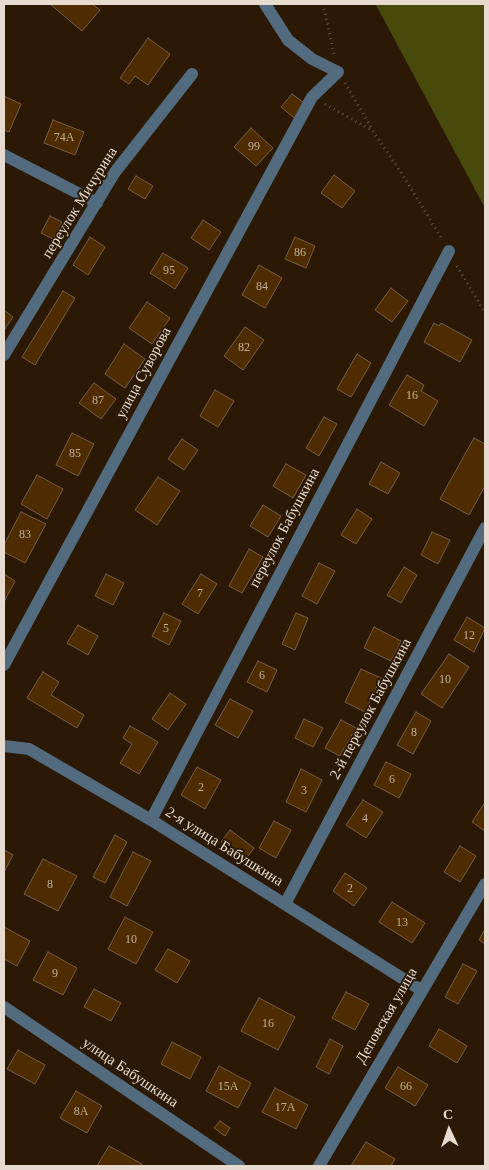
<!DOCTYPE html>
<meta charset="utf-8">
<style>
body{margin:0}
#map{position:relative;width:489px;height:1170px;overflow:hidden;background:#2b1906;font-family:Georgia,serif}
canvas{display:block}
.frame{position:absolute;inset:0;border:5px solid #e7dbcf;pointer-events:none}
.north{position:absolute;left:424px;top:1105px;width:50px;height:50px;-webkit-text-stroke:4px #2b1906;paint-order:stroke;rotate:357deg;font-size:14px;font-weight:700;line-height:20px;text-align:center;color:#e7dbcf}
.north::after{content:'';display:block;margin:auto;width:18px;height:22px;background:#e7dbcf;clip-path:polygon(50% 0,100% 100%,50% 72%,0 100%)}
</style>
<div id="map">
<canvas width="489" height="1170"></canvas>
<div class="frame"></div>
<div class="north">С</div>
</div>
<script>
const c = document.querySelector('canvas').getContext('2d');
c.lineJoin = 'round';
function fillPath(path, color) { c.fillStyle = color; c.fill(path, 'evenodd'); }
const poly = rows => new Path2D(rows.map(r => 'M' + r).join(''));
function strokePath(path, color, width, dash) { c.strokeStyle = color; c.lineWidth = width; c.lineCap = dash ? 'butt' : 'round'; c.setLineDash(dash || []); c.stroke(path); }
function write(font, color, halo, rows, align = 'center') {
  c.font = font + ' Georgia,serif'; c.lineWidth = 4; c.setLineDash([]); c.textBaseline = 'middle'; c.strokeStyle = halo; c.fillStyle = color; for (const [text, x, y, turn = 0] of rows) {
    c.save(); c.translate(x, y); c.rotate((+turn || 0) * Math.PI / 180); c.textAlign = isNaN(turn) ? turn : align; if (halo) c.strokeText(text, 0, 0); c.fillText(text, 0, 0); c.restore();
  }
}
const green = poly([
 [377,4,485,4,485,208,376,5]
]);
const building = poly([
 [50,4,92,4,100,10,82,31,50,4],
 [148,38,170,54,148,85,135,76,129,84,120,78,148,38],
 [292,94,311,108,299,122,281,107,292,94],
 [4,96,21,104,9,132,4,130,4,96],
 [53,120,84,132,75,155,44,143,53,120],
 [251,128,273,148,256,166,234,147,251,128],
 [334,175,355,191,342,208,321,193,334,175],
 [136,176,153,186,145,199,128,189,136,176],
 [50,216,62,222,53,239,41,233,50,216],
 [203,220,221,232,209,250,191,238,203,220],
 [90,237,105,247,88,275,73,265,90,237],
 [295,237,315,246,306,268,285,259,295,237],
 [163,253,188,268,175,289,150,273,163,253],
 [259,265,282,278,265,308,242,295,259,265],
 [391,288,408,301,392,322,375,310,391,288],
 [63,291,75,298,35,365,22,357,63,291],
 [147,302,170,318,152,344,129,328,147,302],
 [4,310,13,317,4,330,4,310],
 [434,323,439,326,441,323,472,340,460,362,424,342,434,323],
 [245,327,264,340,243,370,224,356,245,327],
 [124,344,145,359,125,388,105,374,124,344],
 [357,354,371,363,351,397,337,389,357,354],
 [407,375,424,385,421,391,438,401,424,426,389,405,407,375],
 [94,383,116,399,101,419,79,403,94,383],
 [215,390,234,401,218,427,200,416,215,390],
 [324,417,337,424,319,456,306,448,324,417],
 [72,433,94,444,78,476,56,465,72,433],
 [474,438,485,444,485,486,469,515,440,499,474,438],
 [182,439,198,450,184,470,168,459,182,439],
 [381,462,400,473,388,494,369,484,381,462],
 [286,464,306,475,293,498,273,486,286,464],
 [37,475,63,489,47,519,21,504,37,475],
 [158,477,180,491,157,525,135,510,158,477],
 [263,505,281,516,268,537,250,526,263,505],
 [357,509,372,519,356,544,341,535,357,509],
 [21,512,46,524,25,563,4,552,4,545,21,512],
 [432,532,450,540,438,564,421,555,432,532],
 [249,549,263,557,242,593,229,586,249,549],
 [319,563,335,571,317,604,302,596,319,563],
 [404,567,417,575,401,603,387,595,404,567],
 [4,574,15,581,4,602,4,574],
 [106,574,124,583,113,605,95,596,106,574],
 [201,574,217,584,198,614,182,604,201,574],
 [164,613,181,621,169,645,152,636,164,613],
 [296,613,308,618,295,650,282,644,296,613],
 [467,617,485,628,474,652,454,640,467,617],
 [78,625,98,636,88,655,67,643,78,625],
 [374,627,401,641,391,661,364,648,374,627],
 [449,654,469,667,442,708,421,694,449,654],
 [258,661,277,670,267,692,247,682,258,661],
 [361,669,381,678,365,712,345,702,361,669],
 [43,672,59,682,51,695,84,715,77,728,27,698,43,672],
 [170,693,186,704,168,730,152,719,170,693],
 [230,699,253,711,238,738,215,725,230,699],
 [416,712,431,721,413,754,397,745,416,712],
 [304,719,323,728,313,747,295,738,304,719],
 [341,720,356,728,340,756,325,748,341,720],
 [130,726,158,742,139,774,120,763,132,744,123,738,130,726],
 [386,762,411,774,399,798,374,785,386,762],
 [197,767,221,780,205,809,181,795,197,767],
 [301,769,322,780,306,812,286,802,301,769],
 [363,800,383,812,366,838,346,825,363,800],
 [484,804,485,805,485,831,472,822,484,804],
 [274,821,291,830,276,858,259,848,274,821],
 [230,830,254,848,245,860,221,842,230,830],
 [115,835,127,842,105,883,93,877,115,835],
 [460,846,476,856,460,882,444,872,460,846],
 [4,850,13,855,4,872,4,850],
 [133,852,151,861,127,906,110,897,133,852],
 [43,859,77,876,58,911,24,894,43,859],
 [345,873,367,888,354,906,333,891,345,873],
 [392,902,425,923,412,943,379,922,392,902],
 [125,917,153,932,136,964,108,949,125,917],
 [4,927,30,941,17,966,4,959,4,927],
 [485,929,485,944,479,940,485,929],
 [168,949,190,961,177,983,155,970,168,949],
 [48,952,77,968,63,995,33,980,48,952],
 [463,964,477,971,458,1004,445,997,463,964],
 [94,989,121,1003,111,1021,84,1007,94,989],
 [346,992,369,1004,355,1030,332,1018,346,992],
 [259,998,295,1017,278,1050,241,1031,259,998],
 [439,1029,467,1046,457,1063,429,1046,439,1029],
 [330,1039,343,1046,329,1074,316,1067,330,1039],
 [172,1042,201,1057,190,1079,161,1064,172,1042],
 [18,1050,45,1065,35,1084,7,1069,18,1050],
 [219,1066,251,1083,238,1108,206,1091,219,1066],
 [398,1067,428,1085,415,1106,385,1088,398,1067],
 [275,1088,308,1105,296,1129,262,1112,275,1088],
 [76,1091,102,1106,87,1133,60,1118,76,1091],
 [220,1121,230,1128,225,1136,214,1128,220,1121],
 [366,1142,395,1159,391,1166,351,1166,366,1142],
 [109,1146,142,1164,141,1166,97,1166,109,1146]
]);
const path = poly([
 [323,4,334,54],
 [345,83,372,129],
 [325,104,373,131,404,177,442,239],
 [457,266,485,313]
]);
const minor = poly([
 [4,155,97,203],
 [4,355,115,172,192,74],
 [4,665,312,97,338,72,312,59,288,40,265,4],
 [4,746,29,749,151,820,421,990],
 [151,820,449,251],
 [285,904,485,528],
 [4,1007,239,1166],
 [319,1166,485,884]
]);
const numberNames = [
 ["74А",64,138],
 ["99",254,147],
 ["86",300,253],
 ["95",169,271],
 ["84",262,287],
 ["82",244,348],
 ["16",412,396],
 ["87",98,401],
 ["85",75,454],
 ["83",25,535],
 ["7",200,594],
 ["5",166,629],
 ["12",469,636],
 ["6",262,676],
 ["10",445,680],
 ["8",414,733],
 ["6",392,780],
 ["2",201,788],
 ["3",304,791],
 ["4",365,819],
 ["8",50,885],
 ["2",350,889],
 ["13",402,923],
 ["10",131,940],
 ["9",55,974],
 ["16",268,1024],
 ["15А",228,1087],
 ["66",406,1087],
 ["17А",285,1108],
 ["8A",81,1112]
];
const streetNames = [
 ["переулок Мичурина",80,203,-58],
 ["улица Суворова",144,373,-62],
 ["переулок Бабушкина",285,528,-62],
 ["2-й переулок Бабушкина",371,709,-62],
 ["2-я улица Бабушкина",224,847,32],
 ["Деповская улица",387,1016,-60],
 ["улица Бабушкина",130,1073,34]
];
fillPath(green, '#474a0a');
fillPath(building, '#4f2c00');
strokePath(building, '#755f4a', 1);
strokePath(path, '#645443', 3, [1, 4]);
strokePath(minor, '#526b7e', 12);
write('12px', '#c1af9b', null, numberNames);
write('15px', '#e7dbcf', '#2b1906', streetNames);
</script>
